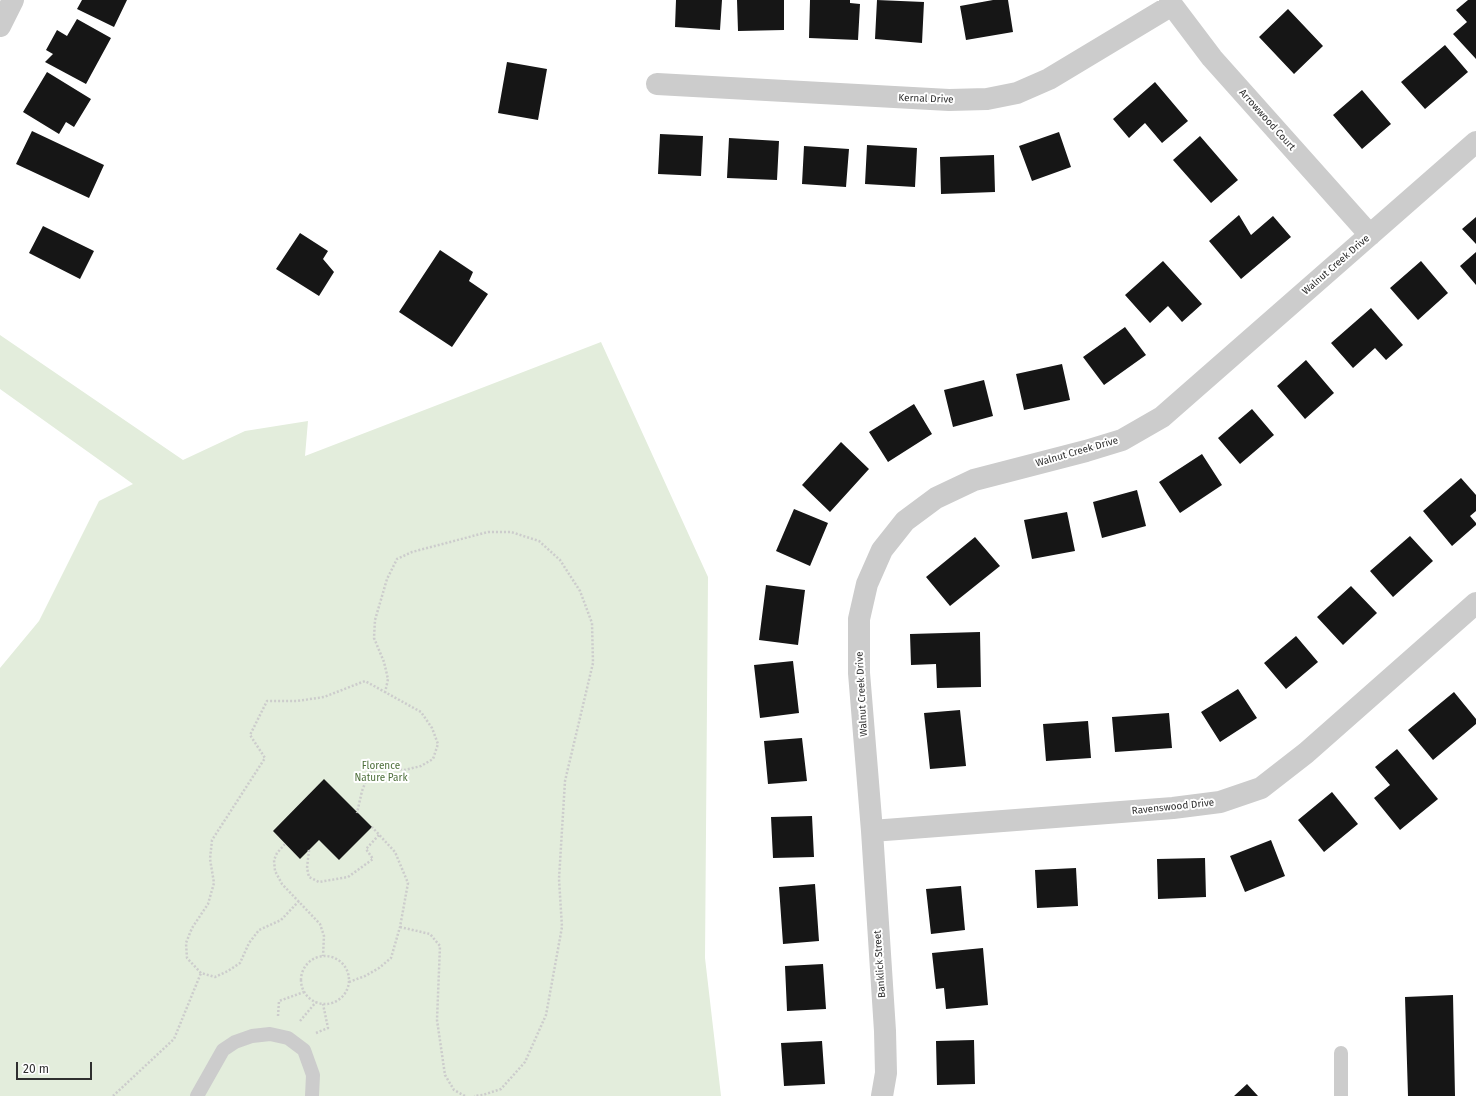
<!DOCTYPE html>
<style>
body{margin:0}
#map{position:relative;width:1476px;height:1096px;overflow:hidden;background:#fff;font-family:"Fira Sans",sans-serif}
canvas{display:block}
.scale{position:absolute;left:16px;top:1062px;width:76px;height:18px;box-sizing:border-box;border:2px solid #2f2f2f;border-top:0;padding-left:5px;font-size:12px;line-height:14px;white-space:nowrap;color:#2f2f2f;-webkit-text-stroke:3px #fff;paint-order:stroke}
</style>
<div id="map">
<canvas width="1476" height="1096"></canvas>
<div class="scale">20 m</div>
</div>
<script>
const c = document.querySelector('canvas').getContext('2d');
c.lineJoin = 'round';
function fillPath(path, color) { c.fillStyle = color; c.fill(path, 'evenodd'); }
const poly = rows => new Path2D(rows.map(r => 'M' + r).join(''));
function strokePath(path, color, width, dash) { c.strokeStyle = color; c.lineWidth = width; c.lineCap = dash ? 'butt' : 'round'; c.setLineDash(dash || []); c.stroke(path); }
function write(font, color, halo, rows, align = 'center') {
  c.font = font + ' "Fira Sans",sans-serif'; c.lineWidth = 4; c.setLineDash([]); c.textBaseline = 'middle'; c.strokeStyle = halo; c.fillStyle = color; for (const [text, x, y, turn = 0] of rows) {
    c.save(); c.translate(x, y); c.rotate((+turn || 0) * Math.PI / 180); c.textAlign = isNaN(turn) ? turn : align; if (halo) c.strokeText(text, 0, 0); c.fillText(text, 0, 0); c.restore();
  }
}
const green = poly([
 [0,335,183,460,245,431,308,421,305,456,601,342,708,577,705,958,721,1096,0,1096,0,668,39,621,99,501,133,484,0,389]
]);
const building = poly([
 [82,0,127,0,114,27,77,9],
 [676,0,722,0,720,30,675,27],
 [737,0,784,0,784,30,738,31],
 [810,0,850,0,850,3,860,4,858,40,809,38],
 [877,0,924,2,922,43,875,39],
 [993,0,1008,0,1013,32,966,40,960,6],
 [1468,0,1476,0,1476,59,1453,34,1467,22,1456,10],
 [1288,9,1323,46,1294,74,1259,37],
 [77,19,111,38,86,84,45,62,53,54,46,50,57,30,67,36],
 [1445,45,1468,72,1425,109,1401,82],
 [507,62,547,69,538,120,498,113],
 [47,72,91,99,74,127,66,122,59,134,23,112],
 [1155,82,1188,121,1162,143,1145,123,1129,138,1113,119],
 [1362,90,1391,124,1362,149,1333,115],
 [32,131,104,165,89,198,16,164],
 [1059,132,1071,167,1032,181,1019,146],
 [660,134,703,136,701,176,658,174],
 [1200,136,1238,180,1211,203,1173,160],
 [729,138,779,141,777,180,727,178],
 [867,145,917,148,915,187,865,184],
 [804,146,849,149,846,187,802,184],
 [994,155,995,192,941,194,940,157],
 [1239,215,1251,235,1273,216,1291,237,1241,279,1209,241],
 [1476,217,1476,244,1462,229],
 [43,226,94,251,80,279,29,253],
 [300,233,328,251,323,259,334,272,319,296,276,269],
 [440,250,473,272,469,281,488,294,452,347,399,312],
 [1476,252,1476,285,1460,266],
 [1163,261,1202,304,1182,322,1168,306,1150,323,1125,295],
 [1421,261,1448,293,1418,320,1390,288],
 [1371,308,1403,345,1386,360,1375,348,1353,368,1331,343],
 [1125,327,1146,355,1104,385,1083,357],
 [1306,360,1334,393,1305,419,1277,386],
 [1062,364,1070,400,1024,410,1016,374],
 [984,380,993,416,953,427,944,390],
 [914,404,932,434,888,462,869,432],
 [1252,409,1274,435,1240,464,1218,438],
 [841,442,869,469,830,512,802,485],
 [1202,454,1222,485,1180,513,1159,482],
 [1461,478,1476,495,1476,511,1470,516,1476,523,1476,525,1452,546,1423,511],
 [1137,490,1146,526,1102,538,1093,502],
 [794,509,828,523,810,566,776,551],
 [1067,512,1075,551,1032,559,1024,520],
 [1410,536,1433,561,1393,597,1370,571],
 [975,537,1000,566,950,606,926,577],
 [766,585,805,590,798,645,759,640],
 [1351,586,1377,613,1343,645,1317,617],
 [980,632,981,687,937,688,936,664,911,665,910,634],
 [1296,636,1318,662,1286,689,1264,663],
 [793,661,799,713,760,718,754,665],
 [1238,689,1257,718,1220,742,1201,712],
 [1454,692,1476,719,1476,724,1433,760,1408,730],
 [960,710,966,766,930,769,924,713],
 [1169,713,1172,748,1115,752,1112,717],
 [1088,721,1091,758,1046,761,1043,724],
 [802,738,807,781,768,784,764,741],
 [1397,749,1438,799,1400,830,1374,798,1390,785,1375,767],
 [324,779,372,827,339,860,319,840,300,859,273,831],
 [1332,792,1358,824,1324,852,1298,820],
 [812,816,814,857,773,858,771,817],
 [1271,840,1285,876,1245,892,1230,856],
 [1205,858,1206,897,1158,899,1157,859],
 [1076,868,1078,906,1037,908,1035,870],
 [815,884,819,941,783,944,779,887],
 [961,886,965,930,931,934,926,889],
 [983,948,988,1005,946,1009,944,988,936,989,932,953],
 [823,964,826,1009,787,1011,785,966],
 [1453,995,1455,1096,1408,1096,1405,997],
 [974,1040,975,1084,937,1085,936,1041],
 [822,1041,825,1084,784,1086,781,1043],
 [1247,1084,1258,1096,1234,1096]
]);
const path = poly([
 [385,693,388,679,384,662,374,638,375,620,387,579,397,559,412,552,488,532,511,532,539,541,560,560,580,591,592,623,593,663,565,781,559,879,562,927,546,1015,525,1062,501,1089,483,1095,474,1096],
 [285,844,277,853,274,860,275,871,282,884,320,924,324,936,323,956],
 [309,850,307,868,309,877,319,882,348,877,373,859,366,849,379,835],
 [299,901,281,920,259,930,249,943,240,963,228,971,215,977,201,973,187,958,186,943,192,928,208,904,214,883,210,859,212,840,265,758,250,735,267,701,297,701,324,697,365,681,421,712,432,728,438,744,433,759,421,766,405,770,384,766,369,773,362,791,357,813],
 [400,927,430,934,440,946,437,1020,445,1075,454,1090,465,1096],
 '301 980a24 24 0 1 1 48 0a24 24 0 1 1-48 0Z',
 [349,982,365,976,379,968,391,958,400,927,408,883,395,852,372,827],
 [278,1016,279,1001,304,992],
 [300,1021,316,1002],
 [316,1033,328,1028,323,1004],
 [113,1096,174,1039,201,973]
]);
const lane = poly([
 [197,1096,223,1050,235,1042,252,1036,270,1034,288,1038,304,1050,313,1075,312,1096],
 [1341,1096,1341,1053]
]);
const street = poly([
 [1170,0,1172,5,1212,58,1370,235],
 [0,26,13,0],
 [657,84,949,100,987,99,1017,93,1049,79,1172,5],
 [872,831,1173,808,1220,802,1261,788,1306,753,1476,603],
 [882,1096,886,1073,885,1031,872,831,859,673,859,619,867,584,882,550,905,521,936,498,974,480,1086,451,1122,440,1162,417,1476,142]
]);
const streetNames = [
 ["Kernal Drive",926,99,2],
 ["Arrowwood Court",1267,120,48],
 ["Walnut Creek Drive",1336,265,-41],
 ["Walnut Creek Drive",1077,452,-16],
 ["Walnut Creek Drive",862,694,-93],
 ["Ravenswood Drive",1173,807,-6],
 ["Banklick Street",880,964,-94]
];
const parkNames = [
 ["Florence",381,766],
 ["Nature Park",381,778]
];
fillPath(green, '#e3eddc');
fillPath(building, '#161616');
strokePath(path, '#ccc', 2.5, [2, 2]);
strokePath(lane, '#ccc', 14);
strokePath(street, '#ccc', 22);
write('10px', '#2f2f2f', '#fff', streetNames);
write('10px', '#4c6e39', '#fff', parkNames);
</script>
